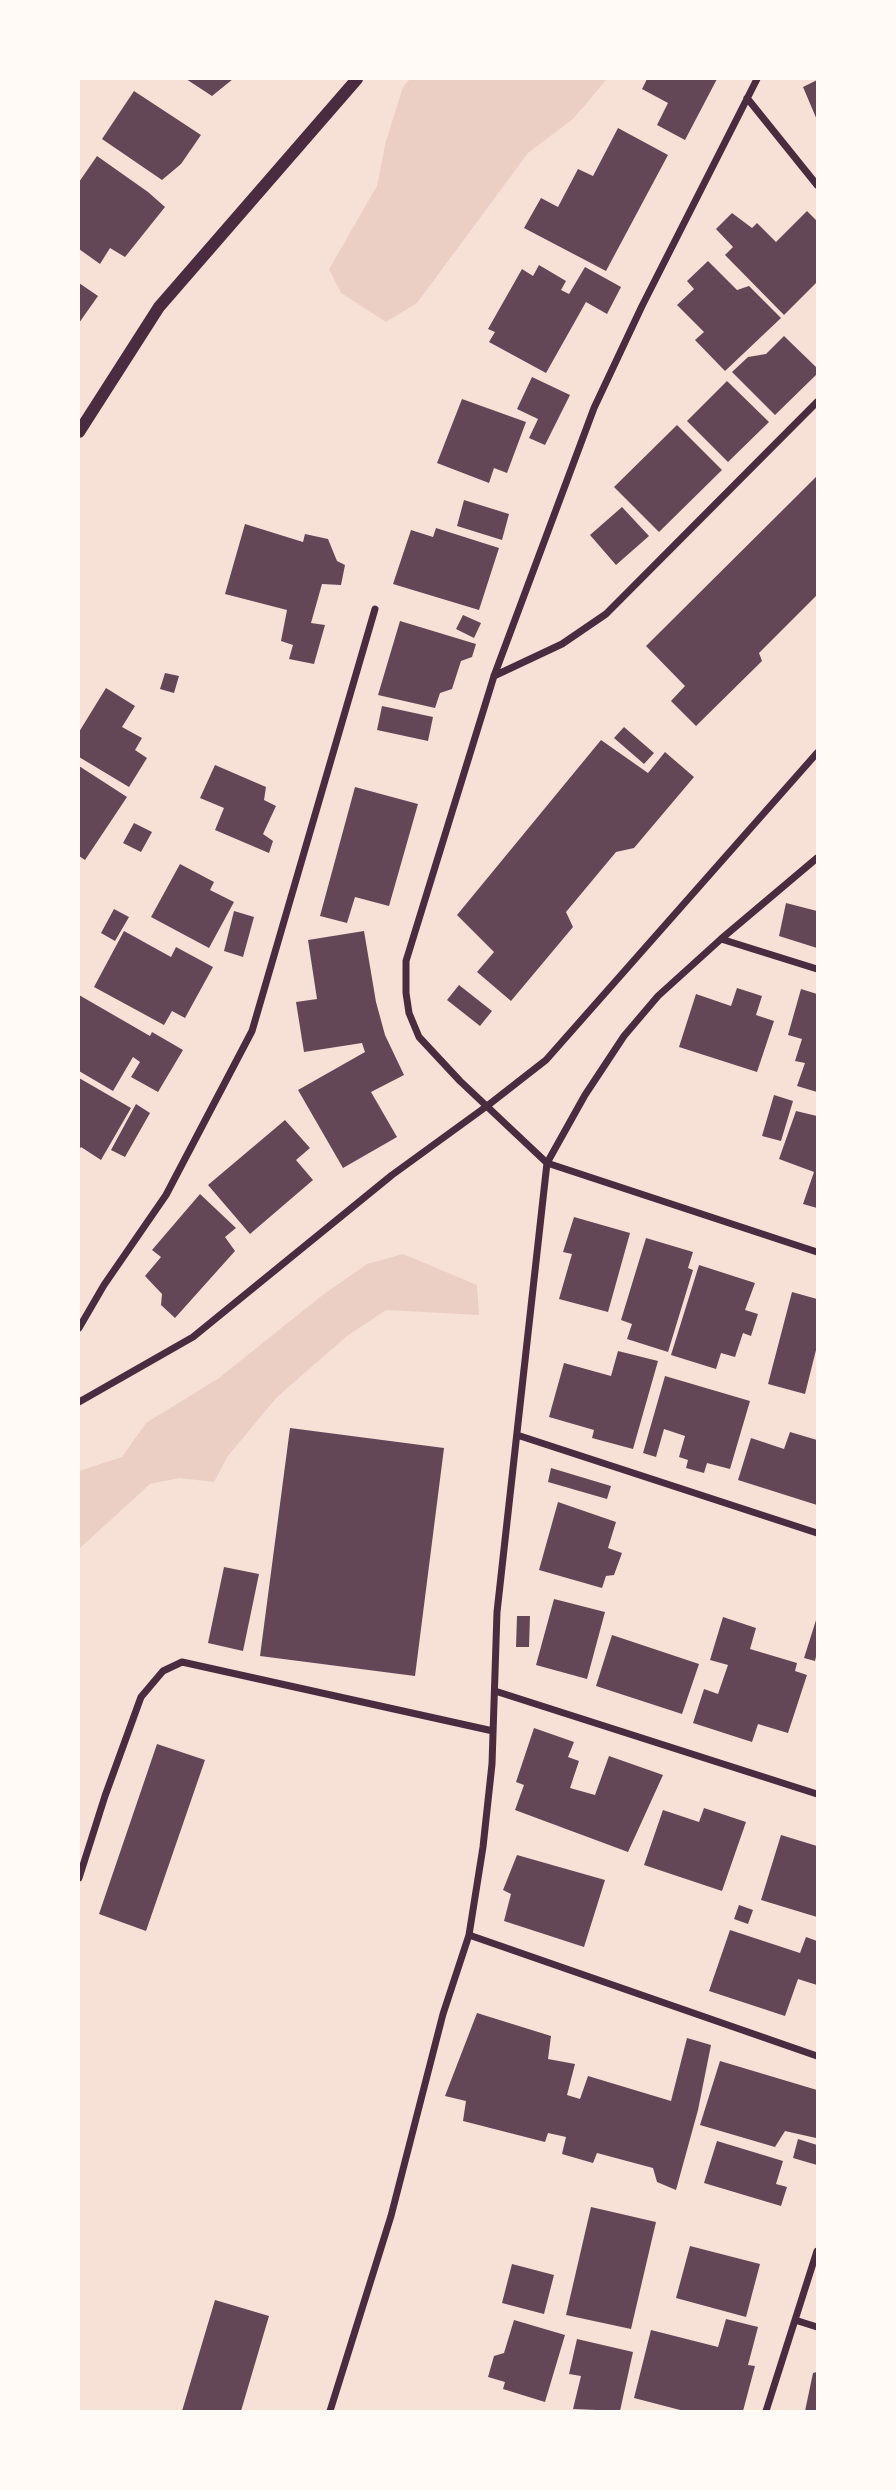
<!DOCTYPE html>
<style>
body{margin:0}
#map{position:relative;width:896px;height:2490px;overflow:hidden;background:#f7e1d7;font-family:"Noto Sans",sans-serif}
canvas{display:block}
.frame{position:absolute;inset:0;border:80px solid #fffaf5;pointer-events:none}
</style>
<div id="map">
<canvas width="896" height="2490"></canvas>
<div class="frame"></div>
</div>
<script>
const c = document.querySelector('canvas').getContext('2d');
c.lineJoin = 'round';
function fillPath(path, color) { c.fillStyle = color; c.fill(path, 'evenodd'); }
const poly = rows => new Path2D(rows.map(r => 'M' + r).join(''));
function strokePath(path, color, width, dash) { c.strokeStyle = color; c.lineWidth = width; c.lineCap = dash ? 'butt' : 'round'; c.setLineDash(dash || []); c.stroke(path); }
const green = poly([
 [410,79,607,79,573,119,528,153,417,303,386,322,341,293,329,269,377,186,386,141,403,87],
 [403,1254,477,1285,479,1315,386,1310,347,1336,277,1397,228,1456,214,1482,179,1478,150,1484,79,1549,79,1471,122,1457,146,1423,219,1378,320,1297,367,1264]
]);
const building = poly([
 [186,79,233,79,212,96],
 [647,79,717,79,685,140,657,125,668,103,642,89],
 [817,80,817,120,803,87],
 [134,91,201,135,181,164,162,180,102,139],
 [618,128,668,155,606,271,524,228,541,198,558,207,578,169,593,176],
 [97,156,148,192,165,207,125,257,110,248,100,264,79,249,79,182],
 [807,211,817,221,817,282,784,315,725,255,733,247,716,229,732,213,752,228,757,223,776,242],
 [708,261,737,290,749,286,781,318,725,371,695,340,704,332,677,305,694,289,687,281],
 [539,265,566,281,561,290,569,294,585,267,621,287,607,314,586,302,546,373,489,342,495,332,488,329,522,269,533,276],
 [79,283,98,296,79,323],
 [784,336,817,368,817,374,775,415,732,372,748,357,766,354],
 [532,377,570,395,545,445,529,438,538,419,517,409],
 [727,381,769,422,728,462,687,421],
 [462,399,526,422,507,473,494,468,489,483,437,463],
 [677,425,722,470,659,532,614,487],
 [817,476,817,595,759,653,762,661,696,726,671,701,685,686,646,646],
 [464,500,509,514,502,540,457,526],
 [622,507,649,536,616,565,590,535],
 [245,524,303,542,305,534,328,539,337,561,345,565,341,585,322,584,311,623,325,625,314,664,289,659,293,645,281,641,287,610,225,594],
 [436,528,499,548,479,610,393,584,411,530,433,537],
 [463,615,481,623,474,638,456,629],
 [400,621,476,644,472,657,461,661,452,689,440,693,435,708,378,695],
 [165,673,179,676,174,693,160,689],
 [106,688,135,706,122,727,142,738,135,750,147,758,129,787,79,757,79,732],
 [382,706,433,717,428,741,377,730],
 [624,727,654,753,644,764,614,738],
 [601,740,648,773,665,752,694,777,634,848,616,852,566,912,573,927,511,1001,477,972,494,952,457,915],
 [215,765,266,787,264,800,276,806,263,834,273,841,269,853,215,830,224,808,200,798],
 [79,766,127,797,85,860,79,856],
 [355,787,418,804,389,906,355,897,347,923,320,916],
 [134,823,152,832,141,852,123,843],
 [180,864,214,882,210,890,234,902,209,948,151,917],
 [786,903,817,911,817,948,779,936],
 [114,909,129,917,115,941,101,933],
 [234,911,254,917,243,957,224,951],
 [124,931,171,957,176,947,213,967,185,1018,172,1011,164,1025,94,987],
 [364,931,376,1002,385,1035,404,1075,371,1092,397,1137,343,1168,298,1090,365,1052,362,1043,304,1052,296,1002,317,999,308,940],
 [459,985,492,1011,480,1026,447,1000],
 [737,988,762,996,756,1015,774,1021,757,1072,679,1047,696,994,731,1006],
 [801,989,817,994,817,1092,797,1086,805,1063,795,1061,802,1039,788,1035],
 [79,995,150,1036,152,1032,183,1050,158,1092,131,1077,140,1062,133,1057,113,1091,79,1071],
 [79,1078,131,1108,101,1160,81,1147,79,1150],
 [774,1095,793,1101,781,1141,762,1136],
 [136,1104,150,1113,125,1157,111,1150],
 [796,1111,817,1116,817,1208,803,1204,814,1172,779,1159],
 [285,1120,310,1148,296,1160,313,1180,250,1234,208,1185],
 [200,1194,236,1228,225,1237,235,1251,175,1318,161,1305,162,1294,145,1276,161,1257,152,1250],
 [574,1217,630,1233,608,1312,559,1299,572,1254,563,1252],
 [646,1238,693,1252,688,1268,693,1270,668,1352,627,1339,632,1324,621,1320],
 [699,1265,755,1283,745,1310,758,1314,751,1336,743,1333,735,1357,721,1353,716,1369,671,1355],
 [792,1292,817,1299,817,1346,805,1394,768,1384],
 [618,1351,658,1361,633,1449,592,1438,594,1430,549,1417,564,1363,611,1376],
 [665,1376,750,1401,730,1469,707,1463,704,1473,686,1468,688,1460,679,1457,685,1436,664,1429,656,1457,643,1453],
 [290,1428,444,1448,415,1676,260,1656],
 [790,1432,817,1440,817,1505,738,1480,751,1438,784,1449],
 [551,1468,611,1486,607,1499,548,1482],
 [558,1502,616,1522,608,1548,622,1553,614,1575,606,1576,602,1588,539,1570],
 [224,1567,259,1574,243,1651,208,1643],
 [554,1599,605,1612,587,1679,536,1665],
 [517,1616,530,1616,529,1647,516,1647],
 [723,1617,756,1628,750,1649,797,1663,795,1671,807,1675,788,1733,758,1724,752,1742,693,1723,704,1689,718,1694,728,1665,710,1660],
 [817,1617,817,1652,815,1661,804,1658],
 [612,1635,699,1664,682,1714,596,1686],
 [534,1728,574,1742,568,1757,579,1761,570,1788,595,1795,609,1756,663,1775,628,1852,515,1810,524,1785,516,1782],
 [157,1744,205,1760,146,1931,99,1914],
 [704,1808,746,1822,722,1891,644,1865,663,1810,699,1822],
 [781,1835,817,1846,817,1917,761,1900],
 [517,1855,605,1880,584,1947,504,1921,511,1894,503,1890],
 [739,1905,753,1910,748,1924,734,1919],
 [730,1930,800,1953,806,1937,817,1941,817,1985,798,1979,785,2016,709,1991],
 [477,2013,551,2036,548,2059,575,2064,567,2095,580,2099,588,2076,671,2101,687,2038,711,2045,698,2110,676,2190,657,2182,653,2168,597,2153,593,2163,562,2154,566,2137,548,2133,545,2142,463,2121,466,2101,445,2096],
 [720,2061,817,2090,816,2138,785,2131,775,2147,700,2125],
 [798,2139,817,2145,817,2165,793,2158],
 [717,2141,783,2161,776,2184,787,2187,781,2206,704,2183],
 [591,2207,656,2222,631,2329,566,2315],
 [690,2246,760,2264,746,2317,676,2298],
 [512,2264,554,2275,544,2314,502,2303],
 [215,2300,269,2316,241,2411,182,2411],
 [726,2319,758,2327,748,2365,755,2366,743,2411,684,2411,634,2398,651,2330,718,2347],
 [514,2320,565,2335,545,2402,503,2389,505,2382,488,2377,494,2356,504,2353],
 [577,2339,633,2352,620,2411,573,2409,581,2376,569,2374],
 [817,2372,817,2411,805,2411,813,2373]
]);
const minor = poly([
 [757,79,642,306,594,408,494,676,406,961,406,993,409,1013,419,1037,460,1081,547,1163,817,1252],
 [747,98,817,185],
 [494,676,562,644,606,614,817,402],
 [721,939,817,969],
 [79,1328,104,1285,166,1195,252,1031,375,609],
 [79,1402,193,1337,392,1175,487,1106,546,1060,817,753],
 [517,1435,817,1533],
 [495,1691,817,1794],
 [79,1878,105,1796,141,1697,163,1671,182,1662,493,1731],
 [469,1935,817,2056],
 [795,2320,817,2327],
 [330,2411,391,2216,443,2014,469,1935,483,1847,492,1764,497,1612,547,1163,585,1095,624,1036,658,996,721,939,817,858],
 [766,2411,817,2251]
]);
const tertiary = poly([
 [79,432,159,307,357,79]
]);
fillPath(green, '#ebcfc5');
fillPath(building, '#644757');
strokePath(minor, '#4a2c40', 7);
strokePath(tertiary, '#4a2c40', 12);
</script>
